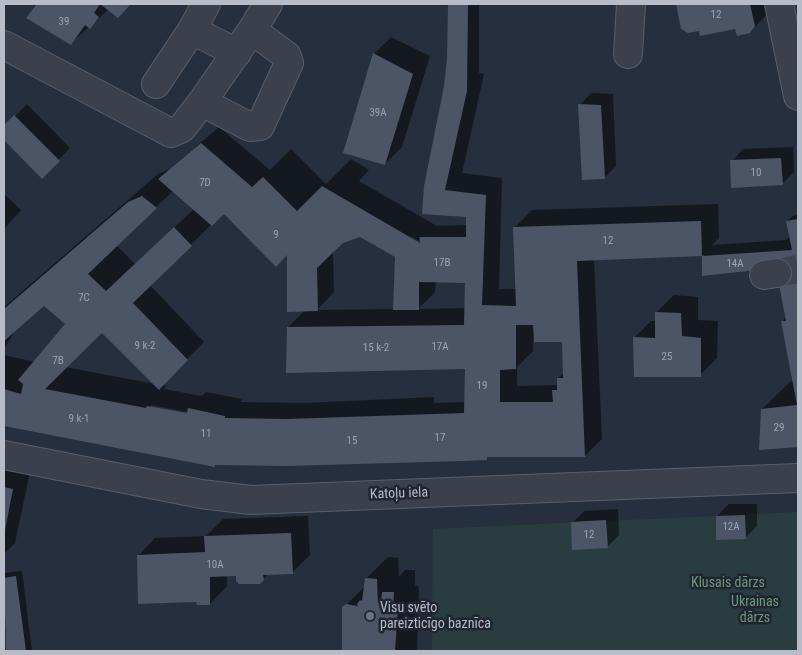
<!DOCTYPE html>
<meta charset="utf-8">
<style>
body{margin:0}
#map{position:relative;width:802px;height:655px;overflow:hidden;background:#262f3d;font-family:"Roboto Condensed",sans-serif}
canvas{display:block}
.frame{position:absolute;inset:0;border:5px solid #b6bcc8;pointer-events:none}
</style>
<div id="map">
<canvas width="802" height="655"></canvas>
<div class="frame"></div>
</div>
<script>
const c = document.querySelector('canvas').getContext('2d');
c.lineJoin = 'round';
function fillPath(path, color) { c.fillStyle = color; c.fill(path, 'evenodd'); }
const poly = rows => new Path2D(rows.map(r => 'M' + r).join(''));
function strokePath(path, color, width, dash) { c.strokeStyle = color; c.lineWidth = width; c.lineCap = dash ? 'butt' : 'round'; c.setLineDash(dash || []); c.stroke(path); }
function write(font, color, halo, rows, align = 'center') {
  c.font = font + ' "Roboto Condensed",sans-serif'; c.lineWidth = 5; c.setLineDash([]); c.textBaseline = 'middle'; c.strokeStyle = halo; c.fillStyle = color; for (const [text, x, y, turn = 0] of rows) {
    c.save(); c.translate(x, y); c.rotate((+turn || 0) * Math.PI / 180); c.textAlign = isNaN(turn) ? turn : align; if (halo) c.strokeText(text, 0, 0); c.fillText(text, 0, 0); c.restore();
  }
}
const green = poly([
 [798,512,798,651,432,651,433,529]
]);
const shadow = poly([
 [39,4,131,4,118,17,109,9,71,43,28,18],
 [449,4,479,4,479,73,484,74,462,173,502,178,499,289,517,289,515,227,532,210,718,204,719,238,712,245,786,240,790,236,787,221,793,216,798,215,798,248,793,248,793,251,798,250,798,446,761,449,762,409,791,381,794,381,782,322,787,317,776,260,704,275,704,255,594,259,602,439,585,456,489,456,486,459,217,464,215,466,4,424,4,355,35,362,67,324,44,304,18,326,4,349,4,307,158,174,171,168,219,127,270,170,291,149,326,184,351,159,369,170,359,181,437,226,467,225,467,216,423,213,445,86,448,59],
 [173,191,194,209,135,264,116,245],
 [239,201,288,253,305,310,288,327,466,368,465,402,434,403,434,397,305,403,241,402,242,399,206,392,202,396,164,389,166,386,162,385,204,342,150,285,219,217],
 [360,236,396,256,394,309,317,310,334,292,333,250,342,241],
 [411,237,419,241,419,237,421,237,421,242,425,247,411,240],
 [466,279,466,308,418,309,435,292,436,281],
 [102,331,155,384,65,367],
 [533,341,563,341,564,373,558,378,559,385,517,386,517,367,533,351],
 [151,405,193,413,193,415,151,408],
 [678,4,771,4,767,14,750,32,736,28,682,28],
 [391,37,430,56,402,147,385,164,374,54],
 [591,93,613,94,616,166,604,178,580,105],
 [27,104,70,148,42,177,4,139,4,127],
 [793,147,794,172,782,184,732,161,743,149],
 [4,194,21,210,4,229],
 [674,295,698,297,698,320,718,321,717,358,700,375,634,338,651,321,656,321,656,313],
 [4,466,30,472,15,543,4,554],
 [729,504,757,504,757,526,745,538,717,516],
 [618,509,619,535,607,547,572,523,584,511],
 [308,516,310,555,292,573,268,574,260,583,237,575,227,575,227,586,210,604,197,600,138,556,155,538,206,536,223,519],
 [388,557,398,558,399,577,405,570,415,570,415,585,419,587,417,651,343,651,343,608,365,586,366,579],
 [22,571,32,651,7,651,4,623,4,573]
]);
const building = poly([
 [37,4,131,4,118,18,100,4,94,13,99,17,90,29,85,25,71,45,26,18],
 [448,4,468,4,467,91,445,190,486,195,482,305,516,306,513,227,701,221,702,256,577,261,585,457,487,457,487,460,463,461,287,466,215,465,215,467,4,426,4,389,21,394,23,384,18,380,65,324,44,306,4,341,4,309,128,202,142,196,157,208,88,274,106,291,174,227,192,246,133,303,188,360,159,390,102,333,45,389,146,408,147,406,187,413,188,408,225,416,225,418,287,419,464,413,465,369,286,373,287,327,464,325,465,283,419,282,419,310,393,310,395,257,360,237,343,243,317,268,318,311,287,312,287,255,276,267,224,214,212,226,158,179,201,143,252,187,263,177,297,211,322,186,420,243,420,237,466,237,466,217,422,214,424,186,444,86,447,59],
 [516,325,533,325,534,342,562,342,563,378,557,378,557,390,552,390,553,402,500,402,500,370,516,369],
 [676,4,750,4,755,26,750,33,737,36,735,29,700,36,699,31,688,33,681,29],
 [373,53,413,74,385,165,343,153],
 [578,104,601,105,605,179,582,180],
 [14,115,60,161,42,179,4,140,4,125],
 [781,158,783,185,731,188,730,160],
 [798,219,798,447,759,450,761,409,797,405,781,321,786,321,775,263,757,270,702,276,702,256,792,250,786,221],
 [655,312,681,313,682,336,701,338,701,377,634,377,633,337,655,338],
 [4,487,13,489,5,530,4,530],
 [745,515,746,539,716,540,716,516],
 [606,520,608,548,572,550,571,522],
 [291,533,293,574,263,575,264,580,260,584,239,584,236,581,236,576,210,577,210,605,197,605,196,602,138,604,137,555,205,552,204,536],
 [16,576,26,651,6,651,4,578],
 [365,578,377,579,378,602,381,603,382,592,394,592,393,606,398,608,395,651,342,651,342,607,346,604,358,606,357,604,360,600,362,601]
]);
const minorTunnel = poly([
 [777,273,798,269]
]);
const minor = poly([
 [779,4,798,96],
 [192,30,206,4],
 [4,45,171,133,182,128,202,102,252,30,268,4],
 [628,54,631,4],
 [156,84,192,30,237,53],
 [202,102,250,127,260,126,289,63,287,56,252,30],
 [764,275,777,273],
 [4,455,201,494,251,500,798,478]
]);
const markers = [
 [370,616,5,"#6b7280"]
];
const numberNames = [
 ["12",716,15],
 ["39",64,22],
 ["39A",378,113],
 ["10",756,173],
 ["7D",205,183],
 ["9",276,235],
 ["12",608,241],
 ["17B",442,263],
 ["14A",735,264],
 ["7C",84,298],
 ["9 k-2",145,346],
 ["17A",440,347],
 ["15 k-2",376,348],
 ["25",667,357],
 ["7B",58,361],
 ["19",482,386],
 ["9 k-1",79,419],
 ["29",779,428],
 ["11",206,434],
 ["17",440,438],
 ["15",352,441],
 ["12A",731,527],
 ["12",589,535],
 ["10A",215,565]
];
const streetNames = [
 ["Katoļu iela",399,494,-2]
];
const parkNames = [
 ["Klusais dārzs",728,583],
 ["Ukrainas",755,602],
 ["dārzs",755,618]
];
const poiNames = [
 ["Visu svēto",380,608],
 ["pareizticīgo baznīca",380,624]
];
fillPath(green, '#293c3f');
fillPath(shadow, '#0007');
fillPath(building, '#4c5566');
strokePath(minorTunnel, '#3c4452', 28, [28, 14]);
strokePath(minor, '#585f6b', 30);
strokePath(minor, '#3a414d', 28);
for (const [x, y, r, color] of markers) { const dot = new Path2D(); dot.arc(x, y, r, 0, 2 * Math.PI); c.fillStyle = color; c.fill(dot); strokePath(dot, '#1f2632', 2); }
write('11px', '#9ca2b0', null, numberNames);
write('14px', '#b6bcc8', '#1f2632', streetNames);
write('14px', '#6e987a', '#1f2632', parkNames);
write('14px', '#b6bcc8', '#1f2632', poiNames, 'left');
</script>
